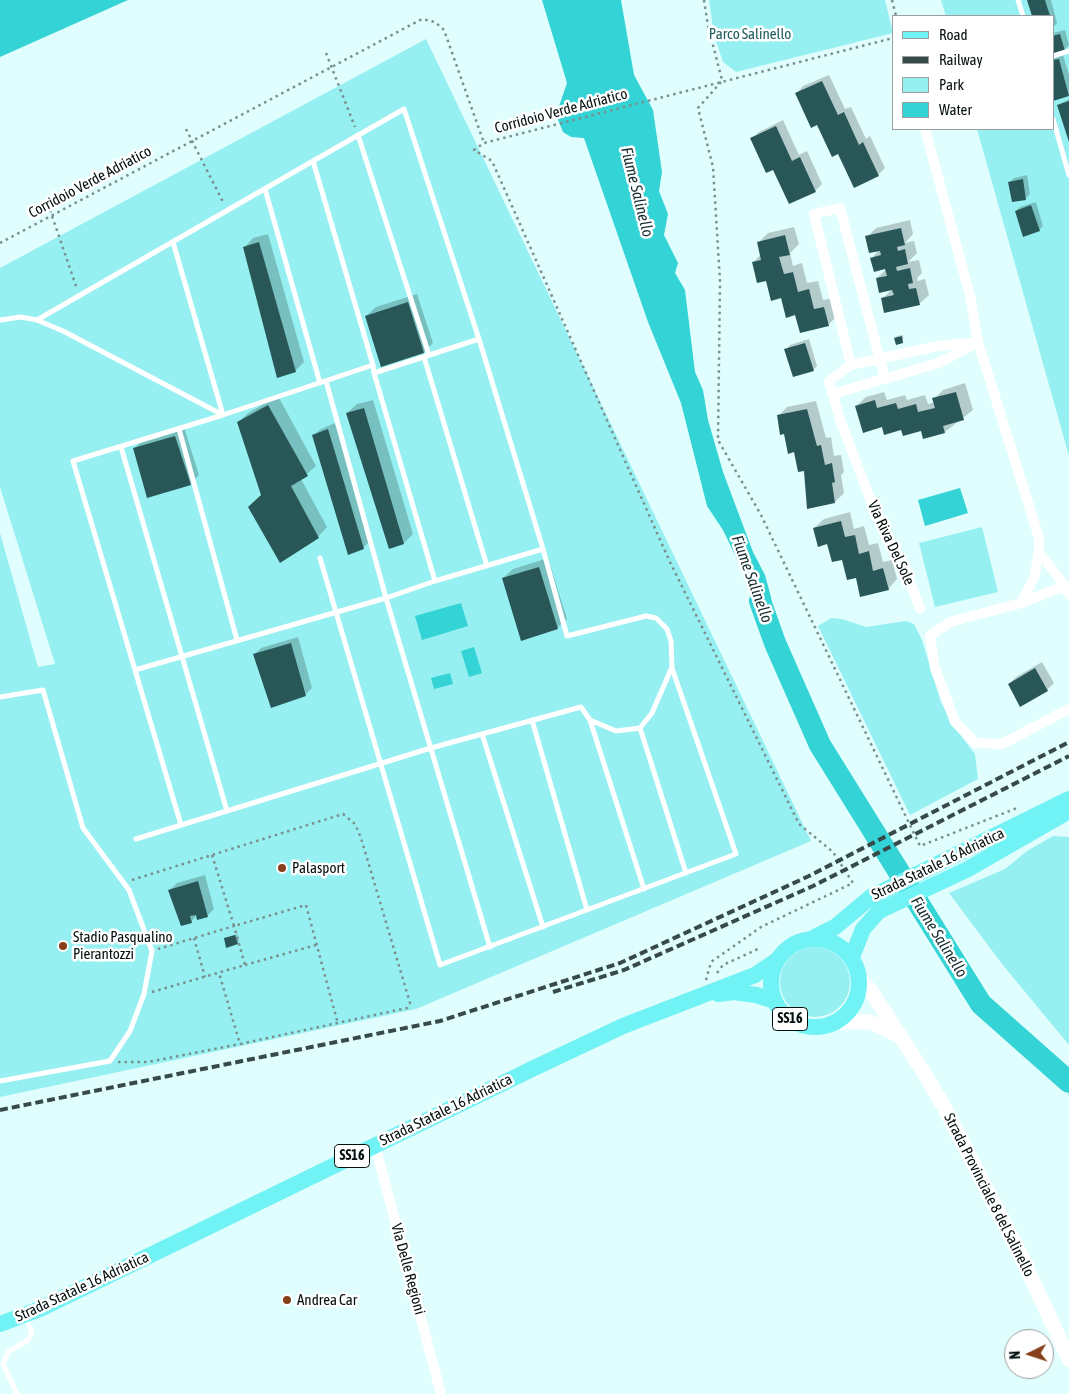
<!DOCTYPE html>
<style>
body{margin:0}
#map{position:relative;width:1069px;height:1394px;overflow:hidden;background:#e0fefe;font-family:"Asap Condensed",sans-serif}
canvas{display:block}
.legend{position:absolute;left:892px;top:15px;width:162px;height:115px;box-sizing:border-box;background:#fff;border:1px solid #9b9f9f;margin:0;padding:6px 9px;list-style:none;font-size:15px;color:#041010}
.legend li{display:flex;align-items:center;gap:10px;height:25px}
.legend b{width:25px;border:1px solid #9b9f9f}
.north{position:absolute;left:1004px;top:1329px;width:50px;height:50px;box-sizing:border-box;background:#fff;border:1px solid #9b9f9f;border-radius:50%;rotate:266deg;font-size:14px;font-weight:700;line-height:20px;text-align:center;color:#041010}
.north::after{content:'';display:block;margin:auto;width:18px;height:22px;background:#86411a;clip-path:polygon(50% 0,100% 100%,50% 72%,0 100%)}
</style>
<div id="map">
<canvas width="1069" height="1394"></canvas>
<ul class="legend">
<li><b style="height:6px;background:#71f2f4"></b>Road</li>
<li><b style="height:6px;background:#384949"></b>Railway</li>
<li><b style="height:14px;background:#96f0f1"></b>Park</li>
<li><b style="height:14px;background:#33d3d6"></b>Water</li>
</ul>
<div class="north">N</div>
</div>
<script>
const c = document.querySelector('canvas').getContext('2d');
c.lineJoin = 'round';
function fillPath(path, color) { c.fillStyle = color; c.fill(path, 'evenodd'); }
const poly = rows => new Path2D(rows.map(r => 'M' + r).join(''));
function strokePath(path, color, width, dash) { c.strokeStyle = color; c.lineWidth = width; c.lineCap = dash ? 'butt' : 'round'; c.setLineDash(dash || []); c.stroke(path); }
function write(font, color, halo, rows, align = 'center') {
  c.font = font + ' "Asap Condensed",sans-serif'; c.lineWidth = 5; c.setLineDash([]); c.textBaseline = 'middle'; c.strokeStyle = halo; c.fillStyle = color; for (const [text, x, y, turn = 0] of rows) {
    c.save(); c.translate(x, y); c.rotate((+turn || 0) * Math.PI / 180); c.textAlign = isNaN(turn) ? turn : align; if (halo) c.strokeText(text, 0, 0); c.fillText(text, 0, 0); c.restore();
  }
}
const green = poly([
 [709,0,885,0,893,33,736,72,723,62,714,35],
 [941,0,1069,0,1069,456,977,129,1053,129,1053,16,946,16],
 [426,39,811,841,416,1009,0,1097,0,533,38,667,55,664,0,487,0,268],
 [982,527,998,592,935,607,919,543],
 [831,618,842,619,866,627,906,621,914,624,922,640,941,702,952,724,975,754,978,779,910,815,818,626],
 [1053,836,1069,837,1069,1045,1002,964,949,893,1005,869,1027,851],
 '780 982a35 35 0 1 1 70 0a35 35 0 1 1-70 0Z'
]);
const water = poly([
 [0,0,128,0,0,57],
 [542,0,621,0,634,75,653,110,662,172,659,191,668,214,664,235,678,263,675,273,685,290,695,372,703,390,708,420,723,472,753,552,765,575,771,597,774,625,765,631,750,586,723,530,707,506,681,403,648,322,584,138,571,137,563,132,556,115,567,83],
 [960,488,968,513,925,526,918,500],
 [461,603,468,626,422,640,415,616],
 [474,647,482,673,469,677,461,651],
 [450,673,453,684,434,689,431,678]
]);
const shadow = poly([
 [1029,0,1051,0,1057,23,1053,28,1053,16,1033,16],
 [1065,30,1069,45,1064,50,1053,53,1053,33],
 [1063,55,1069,75,1069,95,1053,100,1053,58],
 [829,75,845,109,851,107,866,139,870,136,885,168,878,175,839,152,797,93,803,86],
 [1069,99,1069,139,1058,105],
 [783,120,799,155,807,151,822,184,815,191,774,168,752,139,759,132],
 [1027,175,1030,194,1026,198,1010,182,1014,178],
 [1036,202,1043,226,1039,230,1016,211,1020,207],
 [910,220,913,234,905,243,914,241,917,253,908,262,919,260,922,273,917,278,918,281,925,279,929,295,919,304,882,299,892,289,877,278,889,267,872,258,880,249,867,237,876,228],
 [794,227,799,244,790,253,793,266,802,263,807,283,818,281,823,300,833,298,837,316,828,325,796,314,753,263,761,254,758,243,768,233],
 [268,234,304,362,295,371,244,248,253,238],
 [417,294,433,343,424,352,366,316,376,307],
 [903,335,903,342,895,338,897,336],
 [809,339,817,366,813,370,786,350,790,345],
 [965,383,973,410,945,432,883,426,856,406,866,397,884,392,887,400,905,395,907,400,925,395,928,404,935,402,934,399,943,390],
 [278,396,316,466,301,479,327,527,318,537,239,422,248,413],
 [373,400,413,534,404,543,390,547,347,413,357,404],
 [816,401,826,438,831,437,834,456,841,455,844,472,841,475,844,493,835,502,805,469,778,416,787,407],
 [335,423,370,541,363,548,314,435,321,429],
 [184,427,199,475,190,484,134,449,144,439],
 [850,512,854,529,864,526,869,545,878,543,883,562,892,560,897,579,888,589,857,576,814,528,824,519],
 [548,558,567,619,557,628,503,578,513,569],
 [298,637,312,688,306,694,271,706,254,655,261,648],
 [1042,662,1054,683,1047,690,1009,684,1016,677],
 [205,875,214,909,207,916,197,915,191,922,170,890,177,883],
 [237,934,239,941,238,943,225,939]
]);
const river = poly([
 [760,601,775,643,820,745,981,1004,1069,1082]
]);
const building = poly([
 [1027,0,1045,0,1050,16,1032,16],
 [1060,34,1065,51,1053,54,1053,36],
 [1059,59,1069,96,1053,101,1053,60],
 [822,81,838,115,844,112,859,145,863,142,879,176,854,188,838,154,832,157,817,125,811,128,795,93],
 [1069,101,1069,142,1057,105],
 [776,126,792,161,800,157,816,192,789,204,773,170,766,173,750,138],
 [1023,179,1026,200,1012,202,1008,182],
 [1031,205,1040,231,1023,237,1015,211],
 [901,228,905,245,897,247,898,251,905,249,908,264,896,267,897,271,910,268,913,283,908,284,909,289,916,288,920,305,884,313,881,298,894,295,892,290,879,293,876,278,887,276,885,269,874,272,870,258,881,255,880,251,869,253,865,236],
 [785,235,790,255,779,257,784,274,793,272,798,292,809,289,814,309,824,307,829,326,800,333,795,315,786,318,781,298,771,301,766,281,757,283,752,262,761,260,757,242],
 [259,242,296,372,277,378,243,247],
 [408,302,424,353,381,367,365,316],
 [902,336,903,343,896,345,894,338],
 [805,343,814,371,793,377,784,349],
 [956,392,964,420,943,426,945,433,923,439,921,431,903,436,901,430,884,435,882,427,863,433,855,406,875,400,877,408,896,403,898,409,916,404,918,412,935,408,932,398],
 [268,405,308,476,291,486,319,538,280,563,248,507,261,495,237,422],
 [364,408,404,544,389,549,346,413],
 [807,409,817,446,821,445,825,465,832,463,835,482,832,483,835,503,807,509,804,471,798,472,794,452,788,454,784,434,780,435,777,415],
 [328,429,364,549,348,555,312,435],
 [175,436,191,485,147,498,133,448],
 [841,521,845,537,855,535,859,554,869,551,873,571,883,568,889,590,860,597,856,578,847,580,842,560,832,562,827,544,818,547,813,528],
 [539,567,558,629,521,641,502,578],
 [291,643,306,696,271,708,253,654],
 [1035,668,1048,691,1020,707,1008,684],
 [198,881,208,917,197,920,196,915,190,916,192,923,181,926,168,890],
 [235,935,238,944,226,948,224,938]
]);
const path = poly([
 [704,0,708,26,722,80],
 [892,0,896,16],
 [326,53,355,127],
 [721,82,698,108,713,167,720,281,718,440,761,515,920,846,1017,808],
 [186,129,224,204],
 [50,210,77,289],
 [0,243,422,19,435,22,444,30,484,143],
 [212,855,234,926,306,905,338,1024],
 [132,880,343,814,355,824,361,838,410,1003,407,1008,240,1044,219,973],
 [194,938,205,977],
 [245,965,316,945],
 [717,973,723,965,758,949],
 [706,980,711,962,761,927,853,883,833,852,799,824,669,560,492,161,474,150,484,143,893,38],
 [152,992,245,965,234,926,158,949],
 [118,1062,148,1062,240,1044]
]);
const service = poly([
 [1018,0,1023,16],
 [1053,56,1069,51],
 [1053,119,1069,175],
 [358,135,429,355],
 [313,161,404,109,479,339,374,373,373,365],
 [265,189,320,383],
 [173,242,223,415,73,461,181,825],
 [0,320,21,317,37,320,63,331,223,415,373,365,313,161,37,320],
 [424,357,487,566],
 [374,373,435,581,543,549],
 [179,429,237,640],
 [121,447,227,811],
 [320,558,440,965,736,854,672,668],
 [435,581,386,598,490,947],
 [135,670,386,598,326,381],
 [0,697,43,690,83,828,129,890,152,951,144,994,130,1031,110,1061,0,1081],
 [532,720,587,910],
 [590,720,644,889],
 [640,728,686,873],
 [482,734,543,927],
 [136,839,431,748,581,707,590,720,616,731,640,728,652,713,672,667,671,641,667,629,656,618,646,616,567,636,543,549,479,339],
 [17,1394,3,1364,8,1352,28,1340,32,1332,26,1318]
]);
const minor = poly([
 [925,129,970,296,978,342,1039,538,1039,552,1034,578,1021,603,950,622,930,636,935,668,955,722,976,743,1002,744,1069,709],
 [851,365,814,214,840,208,885,379],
 [832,394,939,363,972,345],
 [1039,552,1065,586,1069,595],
 [1021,603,1065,586],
 [920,609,903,563,881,527,840,420,829,381,851,365,938,346,978,342],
 [375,1145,441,1394]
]);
const secondary = poly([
 [860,980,871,991,924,1073,943,1105,1022,1258,1069,1359],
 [837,1022,870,1022,898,1035]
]);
const primary = poly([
 [813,938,835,927,871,897,1069,799],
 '771 983a44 44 0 1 1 88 0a44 44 0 1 1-88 0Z',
 [852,957,863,929,879,911,968,869,1069,811],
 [718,994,734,992,756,995,775,1001],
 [0,1324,40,1309,532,1069,623,1026,755,975,777,960]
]);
const rail = poly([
 [553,992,624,970,813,886,1069,756],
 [0,1110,440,1021,620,963,809,876,1069,742]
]);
const markers = [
 [282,868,5,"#86411a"],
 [63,946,5,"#86411a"],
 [287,1300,5,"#86411a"]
];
const shields = [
 [790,1019,35],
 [352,1156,35]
];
const shieldNames = [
 ["SS16",790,1019],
 ["SS16",352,1156]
];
const parkNames = [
 ["Parco Salinello",750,34]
];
const streetNames = [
 ["Corridoio Verde Adriatico",561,111,-15],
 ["Corridoio Verde Adriatico",90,182,-28],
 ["Via Riva Del Sole",891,543,65],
 ["Strada Statale 16 Adriatica",938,864,-26],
 ["Strada Statale 16 Adriatica",446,1110,-26],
 ["Strada Provinciale 8 del Salinello",989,1195,63],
 ["Via Delle Regioni",408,1269,75],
 ["Strada Statale 16 Adriatica",82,1287,-25]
];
const poiNames = [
 ["Palasport",292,868],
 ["Stadio Pasqualino",73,937],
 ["Pierantozzi",73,954],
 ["Andrea Car",297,1300]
];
const waterNames = [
 ["Fiume Salinello",637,192,76],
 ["Fiume Salinello",752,579,70],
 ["Fiume Salinello",939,937,58]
];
fillPath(green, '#96f0f1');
fillPath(water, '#33d3d6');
fillPath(shadow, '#0003');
strokePath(river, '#33d3d6', 22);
fillPath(building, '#295758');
strokePath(path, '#7a8f8f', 2.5, [2.5, 4]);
strokePath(service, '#fff', 5);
strokePath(minor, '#fff', 10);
strokePath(secondary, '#fff', 15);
strokePath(primary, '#71f2f4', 16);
strokePath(rail, '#384949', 4, [8, 4]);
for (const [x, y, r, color] of markers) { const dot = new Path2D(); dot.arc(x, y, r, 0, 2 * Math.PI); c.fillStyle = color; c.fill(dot); strokePath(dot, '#fff', 2); }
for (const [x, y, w] of shields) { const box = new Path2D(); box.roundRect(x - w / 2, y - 11.5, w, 23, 4); c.fillStyle = '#fff'; c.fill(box); strokePath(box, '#041010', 1); }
write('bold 14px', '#041010', null, shieldNames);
write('15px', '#205d5e', '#fff', parkNames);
write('15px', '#041010', '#fff', streetNames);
write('15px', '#041010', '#fff', poiNames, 'left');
write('italic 16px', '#152e2f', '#fff', waterNames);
</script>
